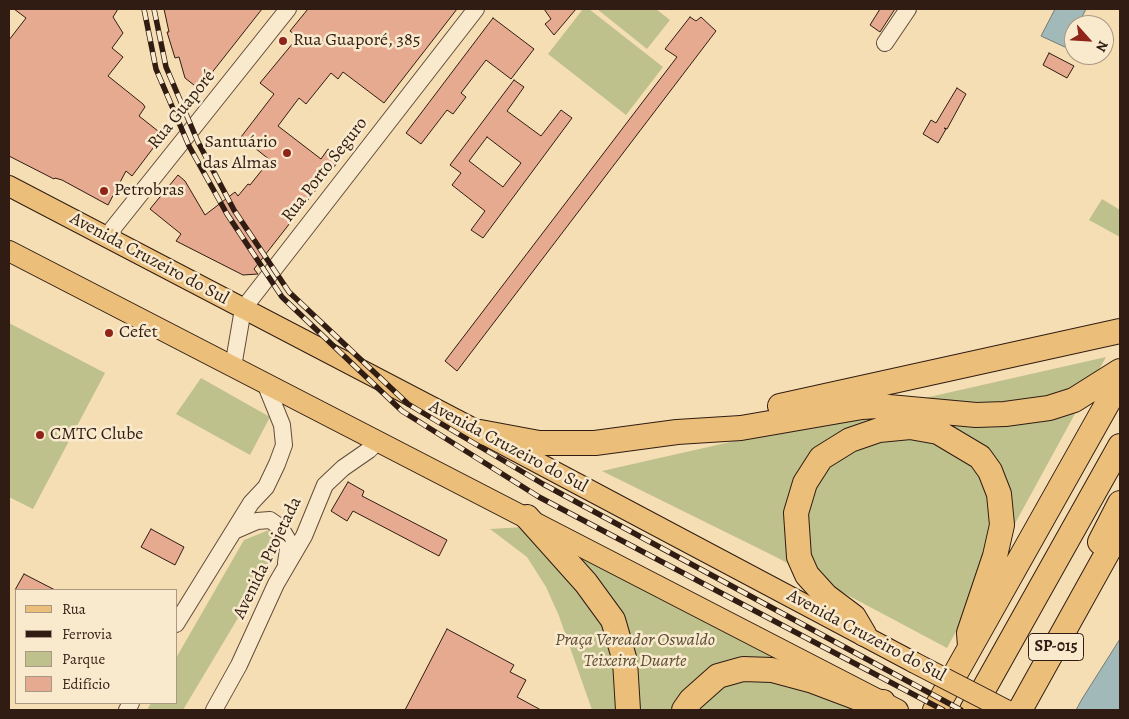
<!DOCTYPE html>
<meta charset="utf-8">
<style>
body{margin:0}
#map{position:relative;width:1129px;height:719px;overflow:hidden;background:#f6deb4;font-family:Alegreya,serif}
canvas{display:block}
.frame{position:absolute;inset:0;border:10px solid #301c12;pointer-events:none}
.legend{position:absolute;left:15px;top:589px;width:162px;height:115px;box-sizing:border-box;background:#f9eace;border:1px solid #a99883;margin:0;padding:6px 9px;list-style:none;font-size:15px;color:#301c12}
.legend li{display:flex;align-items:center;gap:10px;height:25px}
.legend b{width:25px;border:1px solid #a99883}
.north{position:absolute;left:1064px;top:15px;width:50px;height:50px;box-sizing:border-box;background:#f9eace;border:1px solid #a99883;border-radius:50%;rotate:116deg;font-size:14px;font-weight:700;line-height:20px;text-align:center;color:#301c12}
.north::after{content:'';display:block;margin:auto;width:18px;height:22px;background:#8f2418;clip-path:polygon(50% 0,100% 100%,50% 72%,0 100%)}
</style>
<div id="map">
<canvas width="1129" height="719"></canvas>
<div class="frame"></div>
<ul class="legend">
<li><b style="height:6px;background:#ebbf7a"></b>Rua</li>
<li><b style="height:6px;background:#301c12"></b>Ferrovia</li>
<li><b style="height:14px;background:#bec18b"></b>Parque</li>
<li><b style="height:14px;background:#e6aa91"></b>Edifício</li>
</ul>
<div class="north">N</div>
</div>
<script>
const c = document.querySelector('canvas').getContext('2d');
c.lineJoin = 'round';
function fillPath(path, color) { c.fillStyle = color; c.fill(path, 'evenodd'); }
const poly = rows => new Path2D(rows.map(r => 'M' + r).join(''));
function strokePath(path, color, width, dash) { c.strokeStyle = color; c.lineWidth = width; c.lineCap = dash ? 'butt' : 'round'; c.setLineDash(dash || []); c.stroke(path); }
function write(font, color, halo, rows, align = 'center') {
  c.font = font + ' Alegreya,serif'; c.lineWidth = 5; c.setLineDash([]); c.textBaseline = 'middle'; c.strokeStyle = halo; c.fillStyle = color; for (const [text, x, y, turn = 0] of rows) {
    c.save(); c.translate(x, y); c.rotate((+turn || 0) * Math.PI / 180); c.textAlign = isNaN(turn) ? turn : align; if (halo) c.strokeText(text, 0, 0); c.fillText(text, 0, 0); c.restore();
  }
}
const green = poly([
 [583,9,589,9,663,67,626,115,548,54],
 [597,9,656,9,670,20,647,49],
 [1102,199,1120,210,1120,237,1089,220],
 [9,323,105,373,33,509,9,497],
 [1106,357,947,648,776,557,602,471],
 [201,378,270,417,250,455,176,414],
 [524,527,761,651,867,710,592,710,559,616,546,587,527,557,490,529],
 [269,530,278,551,183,710,147,710,151,703,176,703,176,658,244,540]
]);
const water = poly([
 [1055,9,1086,9,1078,25,1074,25,1074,33,1067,48,1041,36,1055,9],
 [1120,639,1120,710,1076,710,1082,699,1120,639]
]);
const building = poly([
 [14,9,118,9,113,17,123,33,112,48,123,57,108,76,143,104,145,107,139,116,163,135,132,176,126,171,108,205,62,180,55,178,54,179,9,156,9,40,26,18,14,9],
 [164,9,262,9,199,89,185,78,179,57,175,58,167,32,169,32,164,9],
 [308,9,457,9,384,103,343,72,338,79,331,73,306,104,299,98,278,126,321,159,328,149,341,158,254,269,258,274,243,275,176,241,181,234,150,209,178,175,185,181,205,215,235,192,238,196,248,184,250,185,270,160,241,137,274,94,260,83,298,37,290,31,308,9],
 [544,9,576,9,554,35,545,24,551,19,544,9],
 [880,9,895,9,880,32,870,25,880,9],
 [690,17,696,21,701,17,716,31,457,371,445,361,677,57,665,49,690,17],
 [493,18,534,49,511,79,486,60,461,93,466,97,453,114,447,110,421,144,406,133,493,18],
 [1049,53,1074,66,1067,78,1043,65,1049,53],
 [514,80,524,87,507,111,541,136,561,110,572,118,483,238,471,230,485,211,452,185,461,173,450,165,514,80],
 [487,137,521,163,503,187,469,161,487,137],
 [957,88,966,94,947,129,944,128,946,129,938,143,923,134,931,120,936,123,957,88],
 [348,482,364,491,362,496,447,540,439,556,353,511,347,521,331,511,348,482],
 [151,529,184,547,175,565,141,547,151,529],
 [24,574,55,590,15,590,24,574],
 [447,629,514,665,510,672,526,680,517,697,541,710,405,710,447,629]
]);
const minor = poly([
 [885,43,908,9],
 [106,237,288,9],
 [233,367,243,309,476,9],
 [234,531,257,521,270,520,280,527,289,542,286,563],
 [176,624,251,503,266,487,277,464,284,445,282,425,265,383],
 [127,710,131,703],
 [214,710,239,665,276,584,304,536,325,485,343,468,369,450,378,441]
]);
const major = poly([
 [9,186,480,432,913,662],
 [9,251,898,710]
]);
const highway = poly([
 [780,406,1120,331],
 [480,432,539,443,595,443,677,432,741,428,862,407,878,406,976,415,1005,414,1049,408,1074,400,1120,371],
 [527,517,586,583,613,620,625,661,628,710],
 [1100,542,1120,503],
 [864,634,854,617,826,596,807,575,799,557,796,513,805,483,821,458,850,440,879,430,910,427,938,432,980,457,990,471,999,494,1002,525,995,556,969,633,970,646],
 [684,710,691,700,718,676,743,669,772,670,813,681,866,701,883,702],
 [935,710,1120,381],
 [972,710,1120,446],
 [1020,710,1120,530]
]);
const rail = poly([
 [144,9,156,69,189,146,227,214,282,297,402,411,539,497,943,710],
 [154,9,166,67,198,142,234,210,289,292,408,404,543,484,961,710]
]);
const majorBridge = poly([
 [913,662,1006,710]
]);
const markers = [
 [283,41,5,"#8f2418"],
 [287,153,5,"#8f2418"],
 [104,191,5,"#8f2418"],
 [109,333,5,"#8f2418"],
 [40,435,5,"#8f2418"]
];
const shields = [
 [1056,647,55]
];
const shieldNames = [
 ["SP-015",1056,647]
];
const poiNames = [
 ["Rua Guaporé, 385",293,41],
 ["Santuário",277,143,"right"],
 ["das Almas",277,164,"right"],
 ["Petrobras",114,191],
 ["Cefet",119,333],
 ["CMTC Clube",50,435]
];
const streetNames = [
 ["Rua Guaporé",182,110,-51],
 ["Rua Porto Seguro",325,170,-52],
 ["Avenida Cruzeiro do Sul",149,259,28],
 ["Avenida Cruzeiro do Sul",508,447,28],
 ["Avenida Projetada",268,558,-64],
 ["Avenida Cruzeiro do Sul",866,636,28]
];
const parkNames = [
 ["Praça Vereador Oswaldo",635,641],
 ["Teixeira Duarte",635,662]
];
fillPath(green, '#bec18b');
fillPath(water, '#a1b9b8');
strokePath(water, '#747a76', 1);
fillPath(building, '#e6aa91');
strokePath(building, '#301c12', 1);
strokePath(minor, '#624c3a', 18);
strokePath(major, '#301c12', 22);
strokePath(highway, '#301c12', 26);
strokePath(minor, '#f9eace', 16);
strokePath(major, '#ebbf7a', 20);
strokePath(highway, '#ebbf7a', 24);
strokePath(rail, '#301c12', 5.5);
strokePath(rail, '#f9eace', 4, [11]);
strokePath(majorBridge, '#301c12', 22, []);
strokePath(majorBridge, '#ebbf7a', 20);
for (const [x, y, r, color] of markers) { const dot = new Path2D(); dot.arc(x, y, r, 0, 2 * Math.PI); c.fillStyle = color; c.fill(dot); strokePath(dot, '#f9eace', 2); }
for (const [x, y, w] of shields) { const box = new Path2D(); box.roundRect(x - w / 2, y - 13.5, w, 27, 4); c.fillStyle = '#f9eace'; c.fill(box); strokePath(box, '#301c12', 1); }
write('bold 16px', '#301c12', null, shieldNames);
write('18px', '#301c12', '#f9eace', poiNames, 'left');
write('18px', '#301c12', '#f9eace', streetNames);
write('italic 18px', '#5b4e36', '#f9eace', parkNames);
</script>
